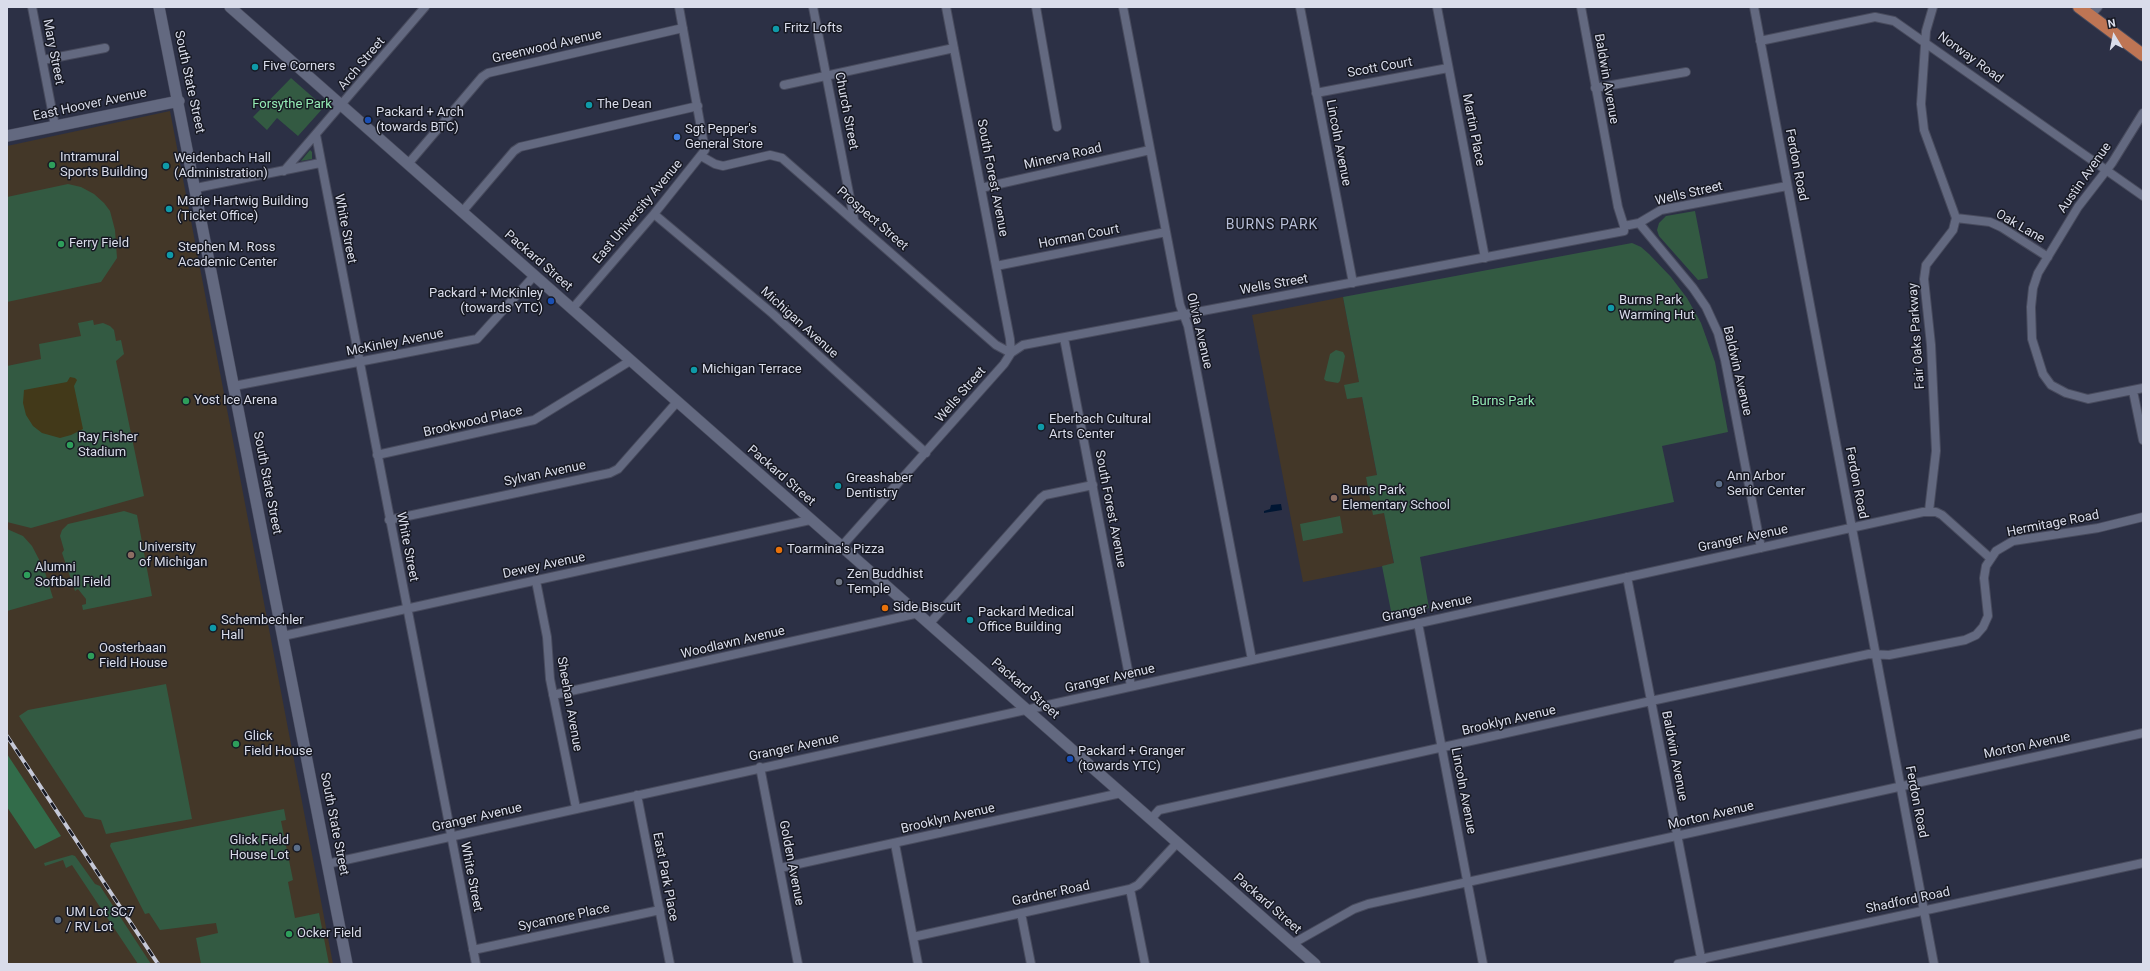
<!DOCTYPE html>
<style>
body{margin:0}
#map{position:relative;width:2150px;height:971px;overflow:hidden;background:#2c3045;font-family:Roboto,sans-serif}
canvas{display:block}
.frame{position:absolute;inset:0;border:8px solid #d9dcea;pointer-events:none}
.north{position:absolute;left:2094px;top:16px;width:40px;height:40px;-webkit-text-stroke:3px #171923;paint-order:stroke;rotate:350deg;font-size:11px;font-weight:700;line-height:16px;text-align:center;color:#d9dcea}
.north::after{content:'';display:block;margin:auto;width:14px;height:18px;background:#d9dcea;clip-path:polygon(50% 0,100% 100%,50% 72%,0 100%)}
</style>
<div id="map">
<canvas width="2150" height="971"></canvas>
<div class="frame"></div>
<div class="north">N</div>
</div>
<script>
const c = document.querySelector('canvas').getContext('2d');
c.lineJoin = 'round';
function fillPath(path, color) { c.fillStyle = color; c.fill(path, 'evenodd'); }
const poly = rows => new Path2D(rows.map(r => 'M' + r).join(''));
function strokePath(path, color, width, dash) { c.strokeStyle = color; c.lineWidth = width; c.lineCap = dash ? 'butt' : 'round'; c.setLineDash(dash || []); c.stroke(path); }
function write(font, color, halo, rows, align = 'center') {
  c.font = font + ' Roboto,sans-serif'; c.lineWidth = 3; c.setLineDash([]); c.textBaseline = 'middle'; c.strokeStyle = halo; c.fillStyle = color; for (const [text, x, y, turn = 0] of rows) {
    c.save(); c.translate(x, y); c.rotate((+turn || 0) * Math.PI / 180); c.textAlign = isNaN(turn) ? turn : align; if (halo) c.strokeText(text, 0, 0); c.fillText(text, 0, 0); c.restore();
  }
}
const education = poly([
 [170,111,333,964,7,964,7,146],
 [1343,297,1394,564,1303,582,1252,315]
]);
const green = poly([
 [291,78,324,107,298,136,277,118,267,130,253,117],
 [310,150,312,152,312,159,301,161],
 [68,184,81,187,94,194,104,203,110,211,115,230,117,258,101,282,7,302,7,197],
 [1695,211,1708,278,1698,280,1659,236,1657,230,1659,223,1666,216],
 [1632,243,1641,247,1649,254,1671,277,1687,298,1701,323,1715,362,1728,432,1662,446,1674,502,1420,557,1429,608,1392,616,1382,566,1394,563,1384,513,1373,515,1366,477,1377,475,1362,397,1347,399,1344,385,1359,382,1343,297],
 [93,320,94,325,103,323,110,326,114,330,116,341,121,340,124,354,116,361,144,496,31,528,7,522,7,366,41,359,39,344,81,336,78,323],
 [1336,350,1343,352,1345,356,1340,381,1338,383,1326,381,1324,379,1330,354],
 [124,511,137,515,152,596,83,610,82,605,86,604,86,599,78,589,75,591,62,553,64,550,60,536,62,530,68,524],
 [1340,516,1343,533,1303,541,1300,524],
 [7,529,23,536,32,546,44,569,53,598,7,611],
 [166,684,192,819,106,834,101,820,85,817,19,716,28,710],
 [284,809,286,820,281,821,293,880,288,882,295,918,319,913,329,964,201,964,196,938,218,933,216,923,160,930,149,913,145,914,110,846,111,843],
 [72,855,75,856,95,884,100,886,151,964,138,964,72,865,66,868,63,860,45,866,44,863]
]);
const forest = poly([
 [7,754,61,836,35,849,7,807]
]);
const sand = poly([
 [70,377,75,378,77,380,74,386,83,429,71,435,60,438,42,433,33,426,26,415,23,403,24,390,67,382]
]);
const water = poly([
 [1281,504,1282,510,1264,513,1264,511,1270,509,1271,505]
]);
const street = poly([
 [32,7,55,126],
 [813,7,854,219],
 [946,7,1010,339,1011,353],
 [1036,7,1057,127],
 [1123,7,1180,305,1188,326,1252,660],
 [1300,7,1353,283],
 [1437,7,1485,258],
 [1581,7,1618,207,1624,226],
 [1754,7,1934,964],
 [2090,16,2098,7],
 [1760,41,1875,17,1894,21,2143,196],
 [43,60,105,48],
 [784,85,954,48],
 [1595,88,1686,72],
 [1316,93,1448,68],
 [2143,113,2112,163,2078,207,2038,273,2033,288,2031,307,2032,339,2043,374,2051,385,2066,393,2088,399,2143,388],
 [316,135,476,964],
 [701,156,715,164,723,166,770,155,782,158,996,345,1011,353],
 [408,164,482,77,488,73,683,28],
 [284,171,425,7],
 [196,188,320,163],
 [981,188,1150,150],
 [462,212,514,151,520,147,698,106],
 [654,214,773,314,926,453],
 [1956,218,1990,222,2001,227,2048,257],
 [1639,223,1693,288,1706,307,1718,333,1725,360,1761,548],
 [996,266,1166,232],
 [573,308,654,214,705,150,679,7],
 [1064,338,1131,686],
 [234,386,477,339,533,277],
 [2133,391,2143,440],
 [377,455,534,420,630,361],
 [1929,511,1936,451,1931,345,1924,279,1926,265,1953,230,1956,218,1924,130,1921,104,1926,31,1933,7],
 [389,520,610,473,618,469,677,402],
 [841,547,1004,364,1011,353,1023,345,1624,231,1624,226,1639,223,1661,210,1787,186],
 [1627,577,1702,963],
 [536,581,547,637,550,679,576,808],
 [930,623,1041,498,1045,495,1093,485],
 [1418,623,1483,964],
 [283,636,810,520],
 [553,695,919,613],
 [760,767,798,964],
 [637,795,670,964],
 [1151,819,1159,810,1651,701,1869,654,1889,655,1965,640,1976,635,1983,627,1988,616,1984,578,1986,566,1996,551,2013,541,2098,528,2143,517],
 [895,844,918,964],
 [327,864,1923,512,1936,512,1942,515,1989,557],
 [780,868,1121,793],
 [1130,889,1145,964],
 [1021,913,1031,964],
 [913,937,1130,889,1138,885,1177,843],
 [1292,944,1354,909,1368,904,2143,733],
 [473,950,660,910],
 [1678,964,2143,863]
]);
const secondary = poly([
 [159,7,347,964],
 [230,7,1315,964],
 [7,136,179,101]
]);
const primary = poly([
 [2079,7,2143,55]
]);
const rail = poly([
 [7,736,158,964]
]);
const markers = [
 [776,29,4,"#0f9aa8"],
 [255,67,4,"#0f9aa8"],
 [589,105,4,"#0f9aa8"],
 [368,120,4,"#1a4fb4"],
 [677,137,4,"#3f7fe0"],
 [52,165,4,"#2e9e5b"],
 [166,166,4,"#0f9aa8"],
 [169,209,4,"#0f9aa8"],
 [61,244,4,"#2e9e5b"],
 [170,255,4,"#0f9aa8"],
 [551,301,4,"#1a4fb4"],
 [1611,308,4,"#0f9aa8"],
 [694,370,4,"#0f9aa8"],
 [186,401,4,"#2e9e5b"],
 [1041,427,4,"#0f9aa8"],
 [70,445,4,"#2e9e5b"],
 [1719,484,4,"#5c6f8a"],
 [838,486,4,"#0f9aa8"],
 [1334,498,4,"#8d6e63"],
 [779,550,4,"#e8710a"],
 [131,555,4,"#8d6e63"],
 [27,575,4,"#2e9e5b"],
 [839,582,4,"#6b7280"],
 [885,608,4,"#e8710a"],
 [970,620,4,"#0f9aa8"],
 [213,628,4,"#0f9aa8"],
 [91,656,4,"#2e9e5b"],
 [236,744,4,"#2e9e5b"],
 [1070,759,4,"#1a4fb4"],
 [297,848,4,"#5c6f8a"],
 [58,920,4,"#5c6f8a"],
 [289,934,4,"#2e9e5b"]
];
const poiNames = [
 ["Fritz Lofts",784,29],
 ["Five Corners",263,67],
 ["The Dean",597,105],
 ["Packard + Arch",376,113],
 ["(towards BTC)",376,128],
 ["Sgt Pepper's",685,130],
 ["General Store",685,145],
 ["Intramural",60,158],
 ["Sports Building",60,173],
 ["Weidenbach Hall",174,159],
 ["(Administration)",174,174],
 ["Marie Hartwig Building",177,202],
 ["(Ticket Office)",177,217],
 ["Ferry Field",69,244],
 ["Stephen M. Ross",178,248],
 ["Academic Center",178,263],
 ["Packard + McKinley",543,294,"right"],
 ["(towards YTC)",543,309,"right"],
 ["Burns Park",1619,301],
 ["Warming Hut",1619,316],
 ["Michigan Terrace",702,370],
 ["Yost Ice Arena",194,401],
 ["Eberbach Cultural",1049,420],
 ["Arts Center",1049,435],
 ["Ray Fisher",78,438],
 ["Stadium",78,453],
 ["Ann Arbor",1727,477],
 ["Senior Center",1727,492],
 ["Greashaber",846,479],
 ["Dentistry",846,494],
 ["Burns Park",1342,491],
 ["Elementary School",1342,506],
 ["University",139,548],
 ["of Michigan",139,563],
 ["Toarmina's Pizza",787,550],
 ["Alumni",35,568],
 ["Softball Field",35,583],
 ["Zen Buddhist",847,575],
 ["Temple",847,590],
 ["Side Biscuit",893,608],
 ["Packard Medical",978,613],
 ["Office Building",978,628],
 ["Schembechler",221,621],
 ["Hall",221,636],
 ["Oosterbaan",99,649],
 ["Field House",99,664],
 ["Glick",244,737],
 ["Field House",244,752],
 ["Packard + Granger",1078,752],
 ["(towards YTC)",1078,767],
 ["Glick Field",289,841,"right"],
 ["House Lot",289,856,"right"],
 ["UM Lot SC7",66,913],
 ["/ RV Lot",66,928],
 ["Ocker Field",297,934]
];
const streetNames = [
 ["Greenwood Avenue",547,47,-13],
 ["Mary Street",53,52,79],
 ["Norway Road",1970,58,36],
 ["Arch Street",362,64,-50],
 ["Scott Court",1380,68,-10],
 ["Baldwin Avenue",1606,79,80],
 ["South State Street",189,82,78],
 ["East Hoover Avenue",90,105,-12],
 ["Church Street",846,111,79],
 ["Martin Place",1473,130,79],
 ["Lincoln Avenue",1338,143,79],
 ["Minerva Road",1063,157,-13],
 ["Ferdon Road",1796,165,79],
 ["South Forest Avenue",992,178,79],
 ["Austin Avenue",2085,178,-55],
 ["Wells Street",1689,194,-13],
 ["East University Avenue",638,212,-50],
 ["Prospect Street",872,219,41],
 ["Oak Lane",2020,227,30],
 ["White Street",345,229,79],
 ["Horman Court",1079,237,-11],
 ["Packard Street",538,261,41],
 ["Wells Street",1274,285,-10],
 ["Michigan Avenue",799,323,42],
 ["Olivia Avenue",1199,331,77],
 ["Fair Oaks Parkway",1917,336,-94],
 ["McKinley Avenue",395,343,-11],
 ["Baldwin Avenue",1737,371,77],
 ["Wells Street",961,395,-49],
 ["Brookwood Place",473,422,-13],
 ["Sylvan Avenue",545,474,-12],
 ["Packard Street",781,476,41],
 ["South State Street",267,483,79],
 ["Ferdon Road",1856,483,79],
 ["South Forest Avenue",1110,509,79],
 ["Hermitage Road",2053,524,-11],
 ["Granger Avenue",1743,539,-12],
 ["White Street",407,547,79],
 ["Dewey Avenue",544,566,-12],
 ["Granger Avenue",1427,609,-12],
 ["Woodlawn Avenue",733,643,-13],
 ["Granger Avenue",1110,679,-13],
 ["Packard Street",1025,689,41],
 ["Sheehan Avenue",569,704,80],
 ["Brooklyn Avenue",1509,721,-13],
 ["Morton Avenue",2027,746,-12],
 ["Granger Avenue",794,748,-12],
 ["Baldwin Avenue",1674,756,79],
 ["Lincoln Avenue",1463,791,79],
 ["Ferdon Road",1916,802,79],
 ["Morton Avenue",1711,816,-13],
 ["Granger Avenue",477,818,-13],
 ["Brooklyn Avenue",948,819,-13],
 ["South State Street",334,824,79],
 ["Golden Avenue",791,863,79],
 ["White Street",471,877,79],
 ["East Park Place",665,877,79],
 ["Gardner Road",1051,894,-12],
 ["Shadford Road",1908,901,-12],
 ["Packard Street",1267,904,41],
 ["Sycamore Place",564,918,-12]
];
const parkNames = [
 ["Forsythe Park",292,105],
 ["Burns Park",1503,402]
];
const neighbourhoodNames = [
 ["BURNS PARK",1272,225]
];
fillPath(education, '#433728');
fillPath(green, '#335a42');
fillPath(forest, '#326c4a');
fillPath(sand, '#423919');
fillPath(water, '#001633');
strokePath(street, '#484b5d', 10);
strokePath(secondary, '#484b5d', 12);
strokePath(primary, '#484b5d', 14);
strokePath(street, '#636980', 8);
strokePath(secondary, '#636980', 11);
strokePath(primary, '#be7554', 12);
strokePath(rail, '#c5c8d7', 4);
strokePath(rail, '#171923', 2.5, [8]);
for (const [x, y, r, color] of markers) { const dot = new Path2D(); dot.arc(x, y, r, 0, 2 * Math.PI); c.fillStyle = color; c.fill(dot); strokePath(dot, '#171923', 1.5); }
write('13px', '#d9dcea', '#171923', poiNames, 'left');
write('13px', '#d9dcea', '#171923', streetNames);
write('13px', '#94eab4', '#171923', parkNames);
c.letterSpacing = '1px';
write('14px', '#b7bed8', '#171923', neighbourhoodNames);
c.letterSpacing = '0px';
</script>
